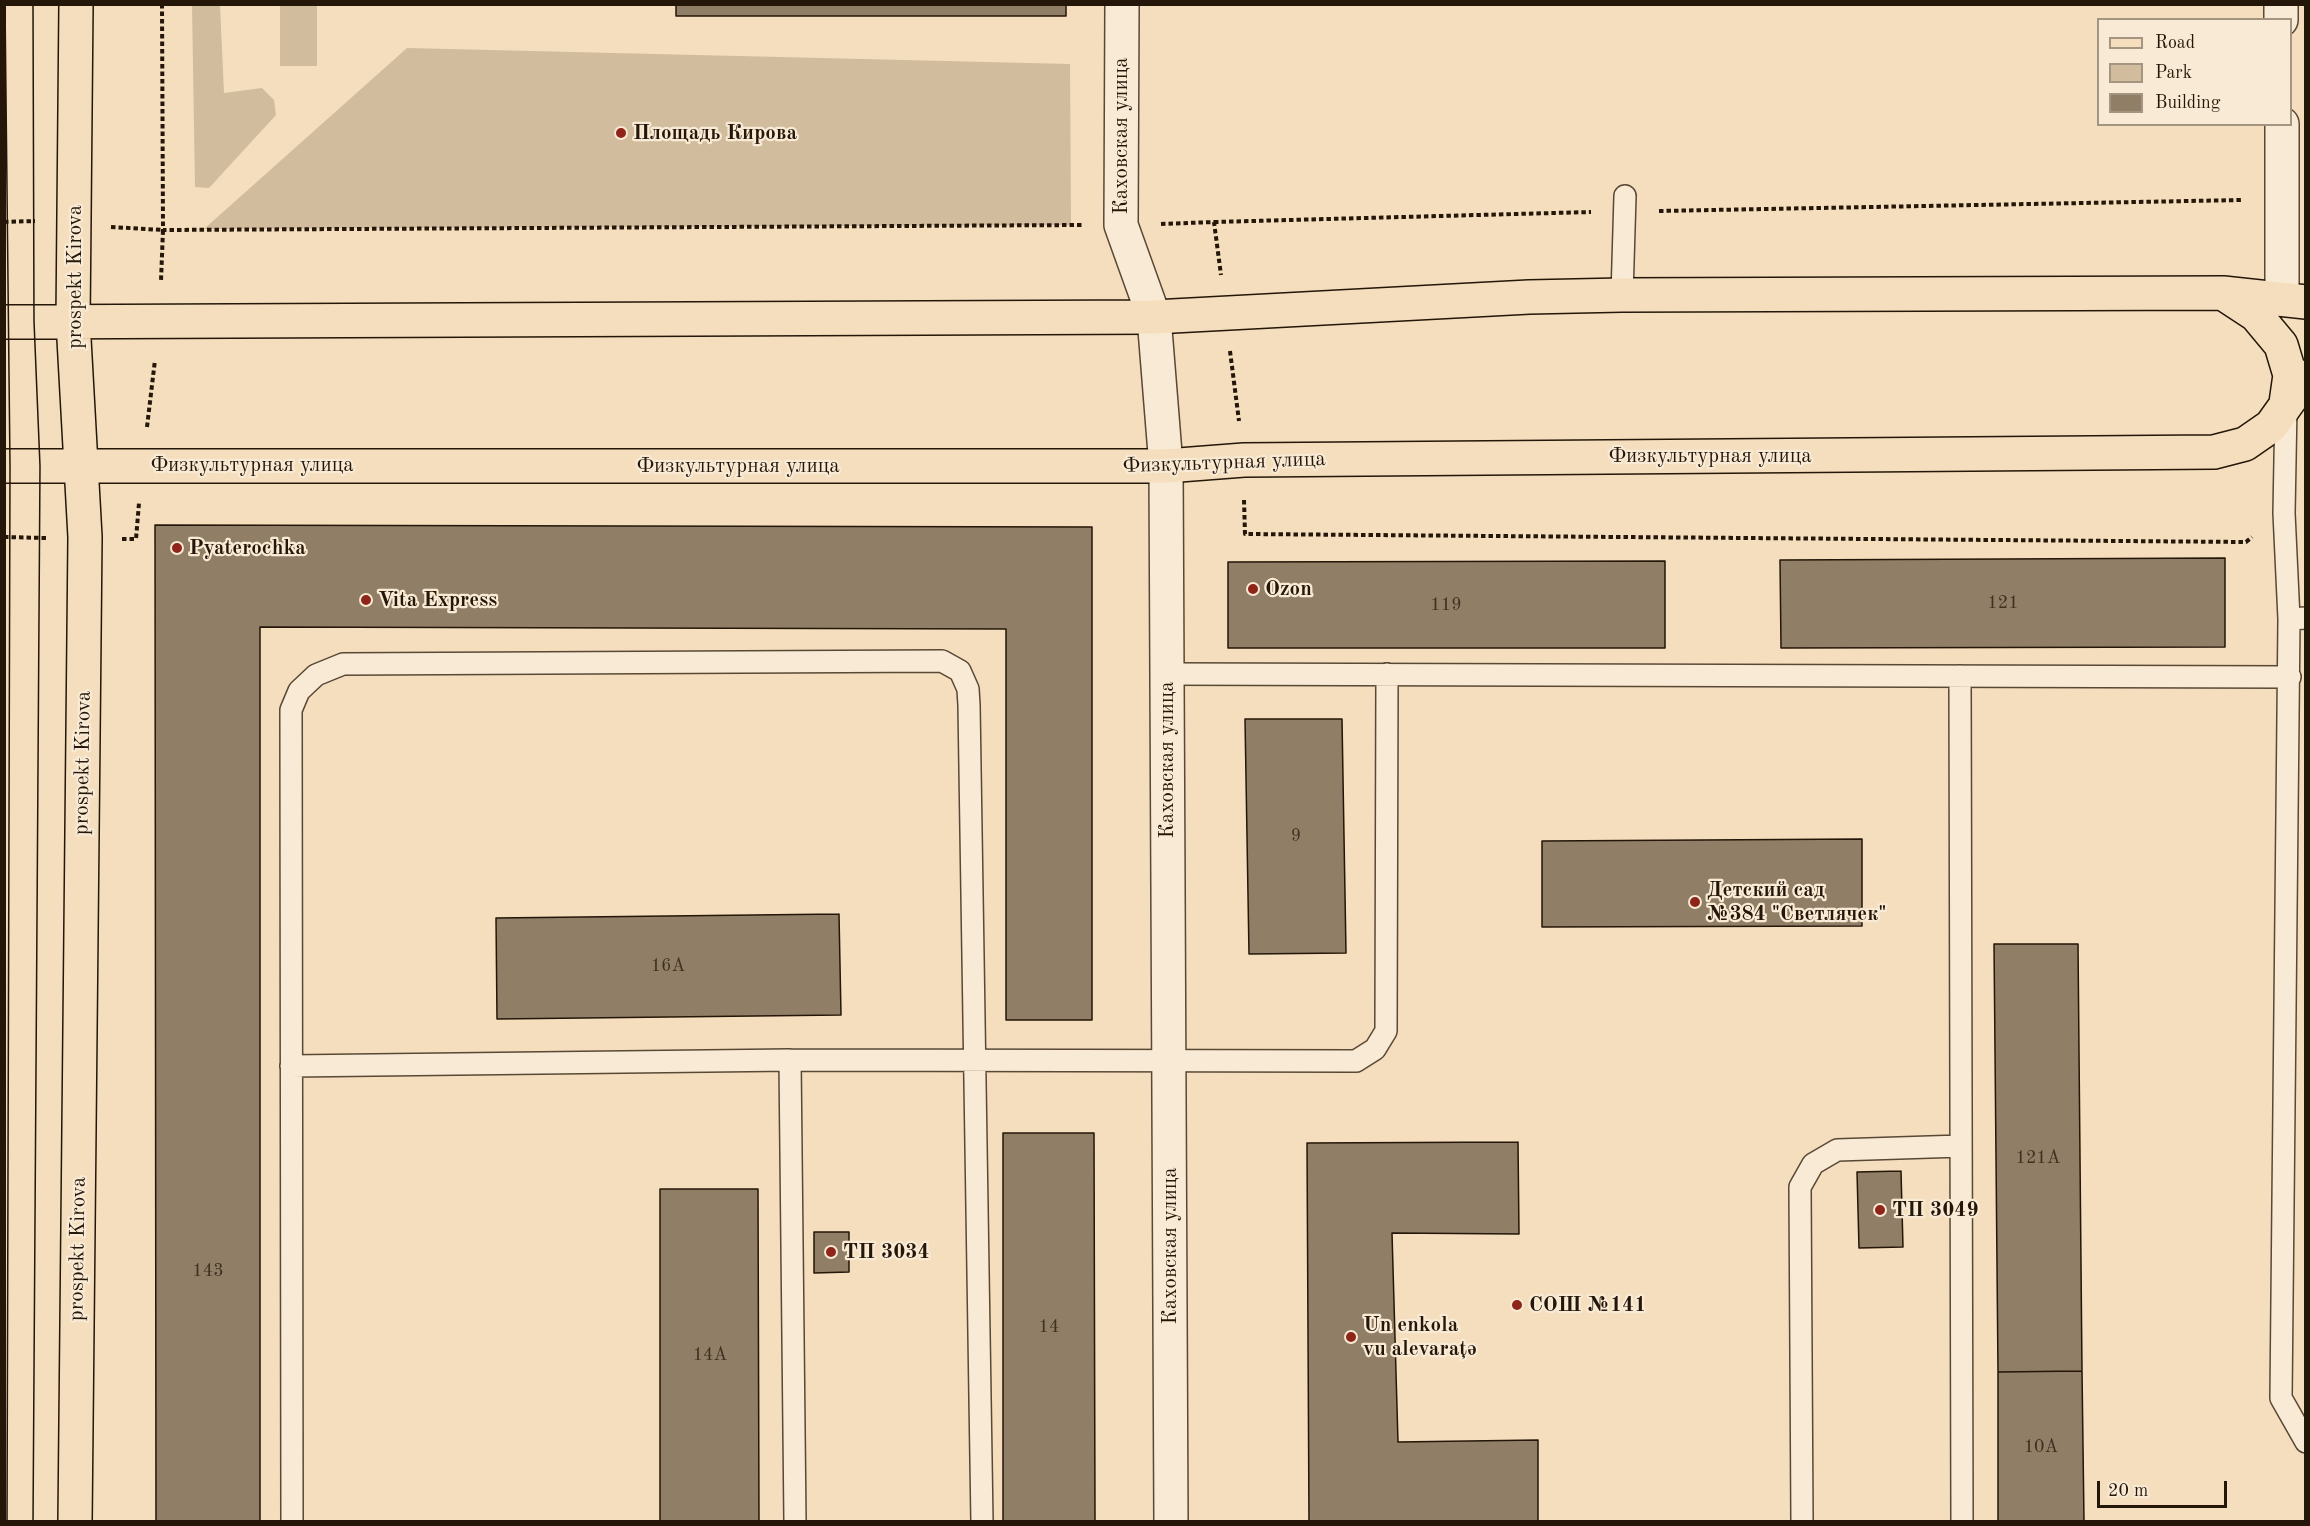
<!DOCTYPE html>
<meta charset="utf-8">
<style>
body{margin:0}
#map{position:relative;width:2310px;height:1526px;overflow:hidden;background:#f4debd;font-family:"Old Standard TT",serif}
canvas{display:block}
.frame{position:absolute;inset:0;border:6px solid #241608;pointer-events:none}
.legend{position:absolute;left:2097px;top:18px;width:195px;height:108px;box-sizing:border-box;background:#f8ead4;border:2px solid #a39582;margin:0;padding:8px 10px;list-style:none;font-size:18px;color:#241608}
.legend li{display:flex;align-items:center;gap:12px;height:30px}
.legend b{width:30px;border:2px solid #a39582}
.scale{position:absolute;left:2097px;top:1481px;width:130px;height:27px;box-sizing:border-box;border:3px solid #241608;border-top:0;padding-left:8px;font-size:18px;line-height:21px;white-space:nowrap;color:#241608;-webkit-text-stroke:4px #f8ead4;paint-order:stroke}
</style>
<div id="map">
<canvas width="2310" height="1526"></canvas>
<div class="frame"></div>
<ul class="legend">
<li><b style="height:8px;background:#f4debd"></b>Road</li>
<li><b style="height:16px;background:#d1bc9e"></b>Park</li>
<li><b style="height:16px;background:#907e66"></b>Building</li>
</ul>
<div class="scale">20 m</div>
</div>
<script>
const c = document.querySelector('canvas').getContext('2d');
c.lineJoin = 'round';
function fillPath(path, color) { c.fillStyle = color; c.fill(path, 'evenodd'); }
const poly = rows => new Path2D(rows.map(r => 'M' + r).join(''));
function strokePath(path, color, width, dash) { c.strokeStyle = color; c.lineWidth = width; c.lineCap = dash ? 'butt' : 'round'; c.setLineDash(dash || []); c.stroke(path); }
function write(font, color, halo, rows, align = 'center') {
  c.font = font + ' "Old Standard TT",serif'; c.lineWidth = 4.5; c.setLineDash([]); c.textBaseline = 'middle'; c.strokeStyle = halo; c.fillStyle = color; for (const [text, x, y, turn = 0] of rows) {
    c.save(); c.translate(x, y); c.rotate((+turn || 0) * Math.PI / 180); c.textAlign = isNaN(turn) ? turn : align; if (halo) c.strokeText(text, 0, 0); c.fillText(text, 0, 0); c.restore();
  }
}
const green = poly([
 [192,5,220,5,224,93,262,88,274,100,276,115,209,188,195,187],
 [280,5,317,5,317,66,280,66],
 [407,48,1070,64,1071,225,204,229]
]);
const building = poly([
 [676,4,1066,4,1066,16,676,16,676,4],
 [155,525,1092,527,1092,1020,1006,1020,1006,629,260,627,260,1522,156,1522,155,525],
 [2225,558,2225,647,1781,648,1780,560,2225,558],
 [1665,561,1665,648,1228,648,1228,562,1665,561],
 [1245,719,1342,719,1346,953,1249,954,1245,719],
 [1862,839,1862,926,1542,927,1542,841,1862,839],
 [839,914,841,1015,497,1019,496,918,839,914],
 [1994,944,2078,944,2082,1371,1998,1372,1994,944],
 [1003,1133,1094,1133,1095,1522,1003,1522,1003,1133],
 [1518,1142,1519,1234,1392,1233,1398,1442,1538,1440,1538,1522,1309,1522,1307,1143,1518,1142],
 [1901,1171,1903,1247,1859,1248,1857,1172,1901,1171],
 [660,1189,758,1189,759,1522,660,1522,660,1189],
 [814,1232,849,1232,849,1272,814,1273,814,1232],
 [2082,1371,2084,1522,1998,1522,1998,1372,2082,1371]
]);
const path = poly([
 [162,4,163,230,1082,225],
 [1659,211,2242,200],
 [4,222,35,221],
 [1214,222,1591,212],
 [1161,224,1214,222,1221,275],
 [111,227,163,230,161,281],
 [1230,351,1239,421],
 [147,427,155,360],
 [1244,500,1245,534,2246,542,2252,537],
 [4,537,46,538],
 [122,539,136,539,139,503]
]);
const lane = poly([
 [1622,295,1625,196],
 [2286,407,2284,513,2289,619,2306,618],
 [2289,619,2281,1398,2306,1442],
 [1167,674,2290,677],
 [1960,676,1962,1522],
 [291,1066,790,1060],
 [292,1522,291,710,299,691,316,675,343,664,942,661,960,671,968,689,969,705,982,1522],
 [795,1522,790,1060,1356,1061,1375,1049,1386,1031,1387,674],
 [1802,1522,1800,1187,1813,1164,1837,1150,1961,1146]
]);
const street = poly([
 [1122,4,1121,225,1154,317,1166,466,1171,1522],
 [2281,4,2281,20],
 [2282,124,2282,299]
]);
const primary = poly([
 [2224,294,2256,315,2281,345,2290,375,2286,403],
 [4,322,1154,317,1529,297,1622,295,2223,293,2306,302],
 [4,466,1166,466,1244,460,2214,452,2245,444,2271,426,2306,377],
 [75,1522,85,537,73,321,76,4]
]);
const tram = poly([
 [5,4,10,466,7,1522],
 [33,4,34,321,40,466,33,1522]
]);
const markers = [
 [621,133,6,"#8f2418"],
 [177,548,6,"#8f2418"],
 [1253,589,6,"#8f2418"],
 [366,600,6,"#8f2418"],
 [1695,902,6,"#8f2418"],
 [1880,1210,6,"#8f2418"],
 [831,1252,6,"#8f2418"],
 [1517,1305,6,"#8f2418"],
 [1351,1337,6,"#8f2418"]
];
const numberNames = [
 ["121",2003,603],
 ["119",1446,605],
 ["9",1296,836],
 ["16А",668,966],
 ["121А",2038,1158],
 ["143",208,1271],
 ["14",1049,1327],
 ["14А",710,1355],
 ["10А",2041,1447]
];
const poiNames = [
 ["Площадь Кирова",633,133],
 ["Pyaterochka",189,548],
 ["Ozon",1265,589],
 ["Vita Express",378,600],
 ["Детский сад",1707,890],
 ["№384 \"Светлячек\"",1707,914],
 ["ТП 3049",1892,1210],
 ["ТП 3034",843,1252],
 ["СОШ №141",1529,1305],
 ["Un enkola",1363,1325],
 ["vu alevaraţə",1363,1349]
];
const streetNames = [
 ["Каховская улица",1121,136,-90],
 ["prospekt Kirova",75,277,-90],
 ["Физкультурная улица",1710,456],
 ["Физкультурная улица",1224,463,-2],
 ["Физкультурная улица",252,465],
 ["Физкультурная улица",738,466],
 ["Каховская улица",1167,760,-90],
 ["prospekt Kirova",83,763,-89],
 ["Каховская улица",1170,1246,-90],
 ["prospekt Kirova",78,1249,-89]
];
fillPath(green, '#d1bc9e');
fillPath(building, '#907e66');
strokePath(building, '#241608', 1.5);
strokePath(lane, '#584835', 24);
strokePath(street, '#584835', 36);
strokePath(primary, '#241608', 36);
strokePath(path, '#241608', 4, [4.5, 3]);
strokePath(lane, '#f8ead4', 21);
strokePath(street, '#f8ead4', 33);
strokePath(primary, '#f4debd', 33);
strokePath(tram, '#241608', 1.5);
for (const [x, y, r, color] of markers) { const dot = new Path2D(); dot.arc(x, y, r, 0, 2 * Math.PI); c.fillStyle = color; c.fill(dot); strokePath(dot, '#f8ead4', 2); }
write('18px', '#3f3020', null, numberNames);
write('bold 21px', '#241608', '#f8ead4', poiNames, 'left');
write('21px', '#241608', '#f8ead4', streetNames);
</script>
